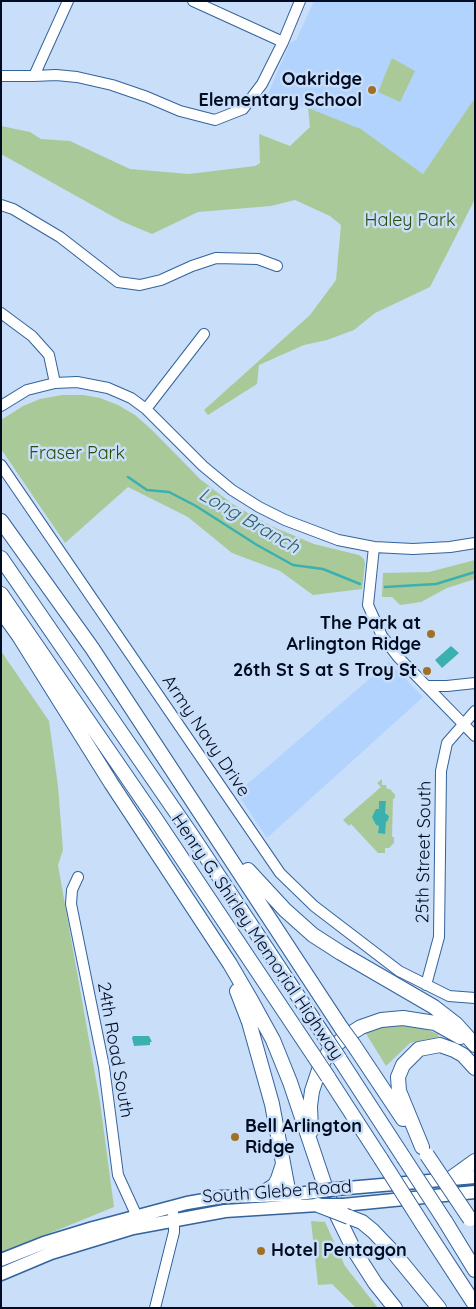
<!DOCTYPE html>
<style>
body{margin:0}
#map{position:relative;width:476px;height:1309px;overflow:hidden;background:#c9def8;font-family:Quicksand,sans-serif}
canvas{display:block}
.frame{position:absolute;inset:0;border:2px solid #000c22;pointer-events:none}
</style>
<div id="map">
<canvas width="476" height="1309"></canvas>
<div class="frame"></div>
</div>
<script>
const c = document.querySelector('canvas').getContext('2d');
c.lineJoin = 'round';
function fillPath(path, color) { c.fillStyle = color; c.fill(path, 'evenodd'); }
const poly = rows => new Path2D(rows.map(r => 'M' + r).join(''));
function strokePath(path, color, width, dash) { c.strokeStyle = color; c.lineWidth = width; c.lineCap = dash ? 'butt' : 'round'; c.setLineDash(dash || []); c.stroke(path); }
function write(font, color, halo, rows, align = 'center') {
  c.font = font + ' Quicksand,sans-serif'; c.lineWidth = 5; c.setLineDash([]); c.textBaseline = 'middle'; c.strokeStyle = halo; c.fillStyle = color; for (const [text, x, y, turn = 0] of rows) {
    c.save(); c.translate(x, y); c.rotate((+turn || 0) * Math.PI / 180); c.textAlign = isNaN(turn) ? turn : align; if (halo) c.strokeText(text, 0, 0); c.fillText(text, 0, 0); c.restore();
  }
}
const built = poly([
 [314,1,475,1,475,100,423,174,361,129,268,94,290,43,296,40],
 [389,662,423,697,267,838,237,793]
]);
const green = poly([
 [392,58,415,71,400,102,378,92],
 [475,98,475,199,430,287,375,313,354,330,327,340,304,345,259,365,257,384,208,415,204,410,310,315,336,280,341,225,330,216,295,200,271,206,198,212,152,234,121,221,1,154,1,126,30,132,41,139,70,141,130,169,189,174,255,166,260,163,259,134,290,146,310,127,308,108,361,129,423,174],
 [62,395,83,395,100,398,118,405,135,415,152,430,200,479,231,503,248,513,271,526,314,544,359,555,364,559,365,564,362,589,313,595,280,571,232,553,188,517,128,487,65,543,1,449,1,420,23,406,40,399],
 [475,560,475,579,447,588,421,602,400,605,392,597,382,597,383,573,429,572],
 [1,651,49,721,58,786,63,850,58,865,100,1102,114,1207,1,1253],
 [382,779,382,785,386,785,387,789,390,789,395,795,395,798,393,799,392,837,394,837,394,843,389,848,385,848,385,853,378,853,351,824,349,826,343,820,381,787,377,783],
 [387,1025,415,1025,438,1034,439,1037,410,1043,386,1066,365,1032],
 [311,1221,325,1222,345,1266,378,1308,356,1308,332,1284,318,1285]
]);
const water = poly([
 [451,646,459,653,442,668,435,660],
 [379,801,386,801,385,813,389,816,388,820,386,822,385,834,378,833,379,826,376,825,372,817,376,809,379,809],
 [133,1036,149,1036,152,1042,150,1042,150,1045,134,1046,132,1038]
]);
const stream = poly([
 [128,477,147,490,169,492,196,506,257,545,293,565,323,569,360,584],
 [385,587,436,584,475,572]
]);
const minor = poly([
 [193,1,283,42],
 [1,76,34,76,56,75,77,77,112,85,147,97,180,111,215,120,243,109,262,84,283,42,300,1],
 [34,76,68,1],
 [1,205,13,209,60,237,118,282,140,285,161,280,192,266,216,258,258,259,277,266],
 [1,313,32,336,49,355,55,383],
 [1,406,27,390,55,383,77,382,108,388,131,398,146,409,203,466,232,490,259,507,285,520,338,540,374,547,413,549,450,547,475,543],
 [146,409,204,334],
 [1,465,280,873,314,906,399,971,449,996,475,998],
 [374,547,368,605,382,636,398,657,475,736],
 [426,686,447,686,475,683],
 [78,877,72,890,71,904,104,1067,118,1175,140,1223],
 [426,985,439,937,441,771,447,743,475,711],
 [155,1308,174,1232,174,1220,172,1207]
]);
const major = poly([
 [336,1189,475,1177],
 [343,1205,475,1192],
 [1,1260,44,1243,93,1228,187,1203,222,1197,289,1195,314,1192],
 [1,1274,51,1253,133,1228,225,1211,318,1205]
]);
const highway = poly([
 [1,521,92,648,342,1029],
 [1,558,191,834,327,1040],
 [1,594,155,818,314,1056],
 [1,611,19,636,111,783,230,964,251,1000,273,1040,290,1082,330,1201,354,1250,375,1283,395,1308],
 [248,870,285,910,313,935,341,953,434,1007,456,1024,475,1045],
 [237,991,249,1022,272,1104,289,1195,296,1205],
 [353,1044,403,1119],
 [339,1058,404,1158],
 [328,1077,381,1159],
 [311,1131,310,1106,312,1091,319,1070,329,1051,345,1037,361,1027,381,1020,403,1018,435,1023,460,1037],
 [422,1147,399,1091,398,1077,403,1065,419,1049,440,1045,454,1050,463,1055,475,1068],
 [450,1179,475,1161],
 [260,1195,275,1185,278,1179,283,1164],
 [349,1217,362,1222,373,1231,394,1253,439,1308],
 [445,1221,475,1270],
 [423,1225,475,1305]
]);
const majorBridge = poly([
 [314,1192,336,1189],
 [320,1205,343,1205]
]);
const highwayBridge = poly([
 [342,1029,353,1044],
 [327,1040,339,1058],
 [314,1056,328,1077],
 [427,1155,470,1219],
 [404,1158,445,1221],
 [381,1159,423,1225],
 [318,1205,349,1217]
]);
const markers = [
 [372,90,5,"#a07024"],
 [431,634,5,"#a07024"],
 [427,671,5,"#a07024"],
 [235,1137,5,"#a07024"],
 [261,1251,5,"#a07024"]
];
const poiNames = [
 ["Oakridge",362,80],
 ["Elementary School",362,101],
 ["The Park at",421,624],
 ["Arlington Ridge",421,645],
 ["26th St S at S Troy St",417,671],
 ["Bell Arlington",245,1127,"left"],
 ["Ridge",245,1148,"left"],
 ["Hotel Pentagon",271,1251,"left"]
];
const parkNames = [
 ["Haley Park",410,221],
 ["Fraser Park",77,454]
];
const streetNames = [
 ["Army Navy Drive",206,736,56],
 ["25th Street South",424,852,-89],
 ["Henry G. Shirley Memorial Highway",257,937,56],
 ["24th Road South",115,1050,80],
 ["South Glebe Road",277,1192,-4]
];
const waterNames = [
 ["Long Branch",249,521,30]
];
fillPath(built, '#b1d3fe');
fillPath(green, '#aac999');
fillPath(water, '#3ab1b0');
strokePath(stream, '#3ab1b0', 2.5);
strokePath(minor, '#33639c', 12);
strokePath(major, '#33639c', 15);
strokePath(highway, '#33639c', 16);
strokePath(minor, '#fff', 10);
strokePath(major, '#fff', 12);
strokePath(highway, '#fff', 14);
strokePath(majorBridge, '#33639c', 15, []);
strokePath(highwayBridge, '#33639c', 16, []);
strokePath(majorBridge, '#fff', 12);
strokePath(highwayBridge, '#fff', 14);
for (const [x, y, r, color] of markers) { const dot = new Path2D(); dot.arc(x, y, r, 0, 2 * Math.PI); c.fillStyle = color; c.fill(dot); strokePath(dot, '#c9def8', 2); }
write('bold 18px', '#000c22', '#c9def8', poiNames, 'right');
write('18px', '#294e05', '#c9def8', parkNames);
write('18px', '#000c22', '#c9def8', streetNames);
write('italic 19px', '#306160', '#c9def8', waterNames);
</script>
